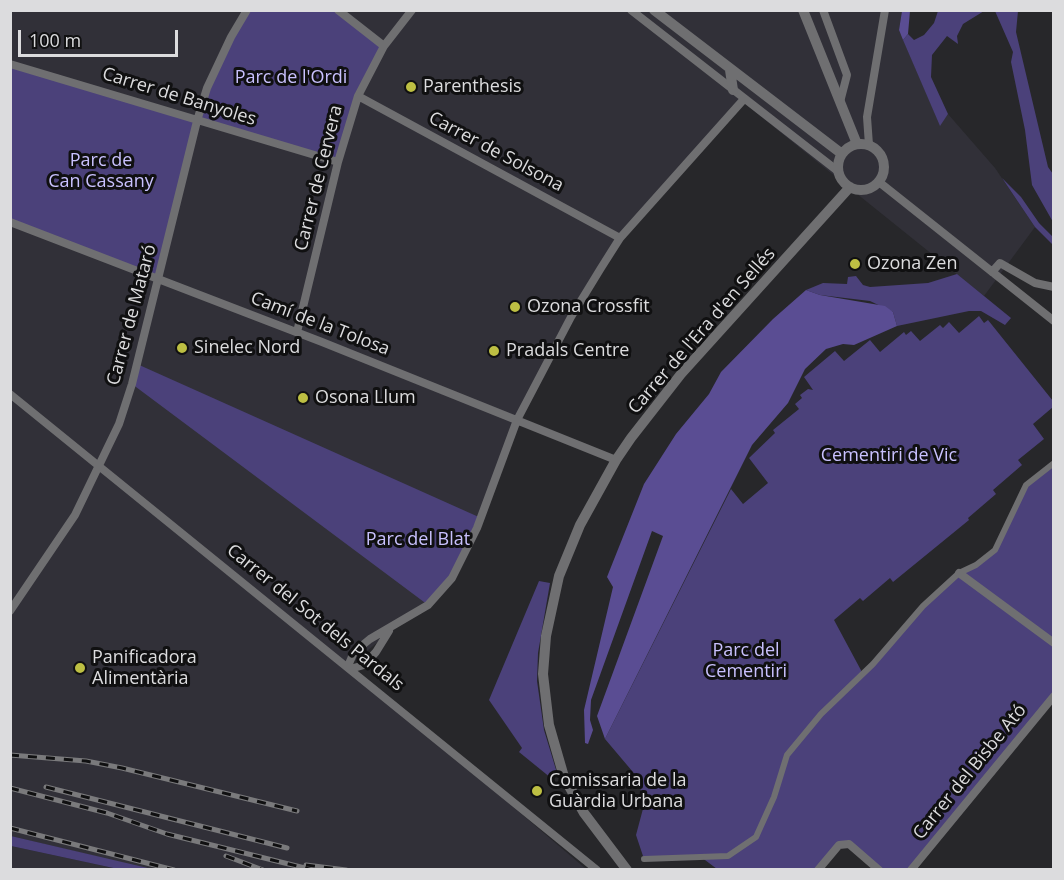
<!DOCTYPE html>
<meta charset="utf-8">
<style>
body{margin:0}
#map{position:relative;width:1064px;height:880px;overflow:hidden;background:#27272a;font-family:"Open Sans",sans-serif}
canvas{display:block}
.frame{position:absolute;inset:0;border:12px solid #dcdcde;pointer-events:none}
.scale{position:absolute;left:18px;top:30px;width:160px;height:27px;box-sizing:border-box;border:3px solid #dcdcde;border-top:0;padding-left:8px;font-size:18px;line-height:21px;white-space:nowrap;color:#dcdcde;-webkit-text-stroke:4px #101011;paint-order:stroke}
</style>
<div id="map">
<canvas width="1064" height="880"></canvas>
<div class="frame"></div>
<div class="scale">100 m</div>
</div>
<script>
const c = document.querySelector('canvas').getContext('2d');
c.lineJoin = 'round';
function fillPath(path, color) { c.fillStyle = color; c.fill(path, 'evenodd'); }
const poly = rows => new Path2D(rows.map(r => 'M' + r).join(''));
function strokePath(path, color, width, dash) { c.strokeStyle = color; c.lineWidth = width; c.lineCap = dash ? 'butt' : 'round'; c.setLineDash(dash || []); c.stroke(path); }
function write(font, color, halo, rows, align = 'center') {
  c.font = font + ' "Open Sans",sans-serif'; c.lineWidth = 6; c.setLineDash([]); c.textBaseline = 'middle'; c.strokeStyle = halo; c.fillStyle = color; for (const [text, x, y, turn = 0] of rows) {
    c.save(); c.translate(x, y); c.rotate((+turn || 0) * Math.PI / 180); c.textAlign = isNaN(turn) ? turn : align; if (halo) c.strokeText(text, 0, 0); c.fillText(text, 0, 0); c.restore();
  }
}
const built = poly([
 [11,11,902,11,899,30,940,125,948,114,995,168,1035,227,984,296,744,103,619,237,517,420,468,545,427,603,348,666,586,869,152,870,11,836],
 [11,846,118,869,11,869]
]);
const green = poly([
 [247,11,338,11,384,46,358,96,338,162,197,121,157,278,11,222,10,64,197,121,207,88],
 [938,11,984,11,963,24,957,36,958,44,947,36,932,55,931,77,948,114,940,126,903,40,908,34,914,40,924,35,934,23],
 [995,11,1018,11,1016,32,1048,167,1053,174,1053,222,1032,185,1025,130,1011,62,1013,52],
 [1002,178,1021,197,1039,223,1053,237,1053,245,1035,227],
 [957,274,1011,318,1005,325,981,311,969,311,897,326,893,312,870,301,820,295,806,290,823,283,847,284,848,277,856,276,863,285,870,287,928,283],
 [979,316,984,323,988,320,1053,401,1053,407,1033,424,1044,439,1018,460,1022,465,993,490,996,494,968,518,969,520,893,582,890,578,863,601,860,598,834,620,863,674,923,606,959,573,995,550,1026,485,1053,463,1053,696,911,869,879,869,849,844,839,845,818,869,717,869,701,857,644,859,636,835,644,805,638,778,605,739,731,489,743,504,768,483,749,458,775,433,773,430,799,409,795,404,802,398,800,395,808,389,813,390,804,377,835,351,844,361,870,340,880,352,904,332,906,335,911,331,920,341,940,325,943,328,949,322,959,333],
 [137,364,481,518,453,573,428,605,132,384],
 [539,581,550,583,538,653,537,681,544,730,557,773,551,778,519,752,522,748,489,700],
 [11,836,152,869,118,869,11,846]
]);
const forest = poly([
 [902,11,910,11,908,34,903,40,899,30],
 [806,290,820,295,885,306,893,312,897,326,854,345,843,344,826,349,805,369,788,403,752,445,605,739,597,716,663,536,652,531,591,700,590,720,593,730,588,744,585,743,584,710,613,587,607,577,644,484,676,434,709,394,721,372,773,319]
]);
const pedestrian = poly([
 [644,859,728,856,756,837,774,797,787,755,821,714,873,664,923,606,959,573,976,565,995,550,1026,485,1054,463]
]);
const minor = poly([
 [338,10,384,46],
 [631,10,839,172],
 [823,10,847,75,840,102],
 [10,64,338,162],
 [358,96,620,238],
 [869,145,867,117,885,10],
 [879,182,1054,321],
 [10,222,322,342,616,460],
 [992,272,1000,263,1035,283,1054,287],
 [297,332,338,162,358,96,384,46,412,10],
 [10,394,597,870],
 [959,573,1054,643],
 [10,611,75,515,119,424,132,384,197,121,207,88,231,37,247,10],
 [348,666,354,652,370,639,428,605,452,578,477,528,517,420,571,317,601,268,620,238,744,99],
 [350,669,364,665,376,652,389,631],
 [818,870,839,845,849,844,879,870],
 [911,870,1054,696]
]);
const tertiary = poly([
 [654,10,842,154],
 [803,10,857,144],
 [730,70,733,90],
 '838 167a23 23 0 1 1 46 0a23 23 0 1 1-46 0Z',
 [627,870,584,813,564,777,549,725,543,674,546,636,559,576,580,525,616,460,631,438,681,374,850,187]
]);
const rail = poly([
 [10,755,86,761,122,768,297,811],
 [46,787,287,848],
 [10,788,107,813,167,834,313,870],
 [10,828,174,870],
 [226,856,263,870],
 [306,865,346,870]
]);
const markers = [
 [411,87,6,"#bdbf43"],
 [855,264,6,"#bdbf43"],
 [515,307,6,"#bdbf43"],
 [182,348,6,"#bdbf43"],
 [494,351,6,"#bdbf43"],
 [303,398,6,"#bdbf43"],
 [80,668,6,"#bdbf43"],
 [537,791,6,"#bdbf43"]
];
const parkNames = [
 ["Parc de l'Ordi",291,78],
 ["Parc de",101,161],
 ["Can Cassany",101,182],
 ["Cementiri de Vic",889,456],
 ["Parc del Blat",418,540],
 ["Parc del",746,651],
 ["Cementiri",746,672]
];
const poiNames = [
 ["Parenthesis",423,87],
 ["Ozona Zen",867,264],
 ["Ozona Crossfit",527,307],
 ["Sinelec Nord",194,348],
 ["Pradals Centre",506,351],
 ["Osona Llum",315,398],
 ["Panificadora",92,658],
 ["Alimentària",92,679],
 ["Comissaria de la",549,781],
 ["Guàrdia Urbana",549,802]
];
const streetNames = [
 ["Carrer de Banyoles",179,97,17],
 ["Carrer de Solsona",496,152,28],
 ["Carrer de Cervera",319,178,-76],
 ["Carrer de Mataró",132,315,-75],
 ["Camí de la Tolosa",320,324,21],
 ["Carrer de l'Era d'en Sellés",702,331,-49],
 ["Carrer del Sot dels Pardals",315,618,39],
 ["Carrer del Bisbe Ató",970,772,-51]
];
fillPath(built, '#313038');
fillPath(green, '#4b417a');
fillPath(forest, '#5a4d93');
strokePath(pedestrian, '#6f6f71', 6);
strokePath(minor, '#6f6f71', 8);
strokePath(tertiary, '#6f6f71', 10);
strokePath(rail, '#7a7a7c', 5);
strokePath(rail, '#101011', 3, [9]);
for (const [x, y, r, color] of markers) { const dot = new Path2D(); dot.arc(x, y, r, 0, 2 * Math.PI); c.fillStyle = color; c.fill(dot); strokePath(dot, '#101011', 2); }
write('18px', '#c9c1fe', '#101011', parkNames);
write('18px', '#dcdcde', '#101011', poiNames, 'left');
write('18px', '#dcdcde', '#101011', streetNames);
</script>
